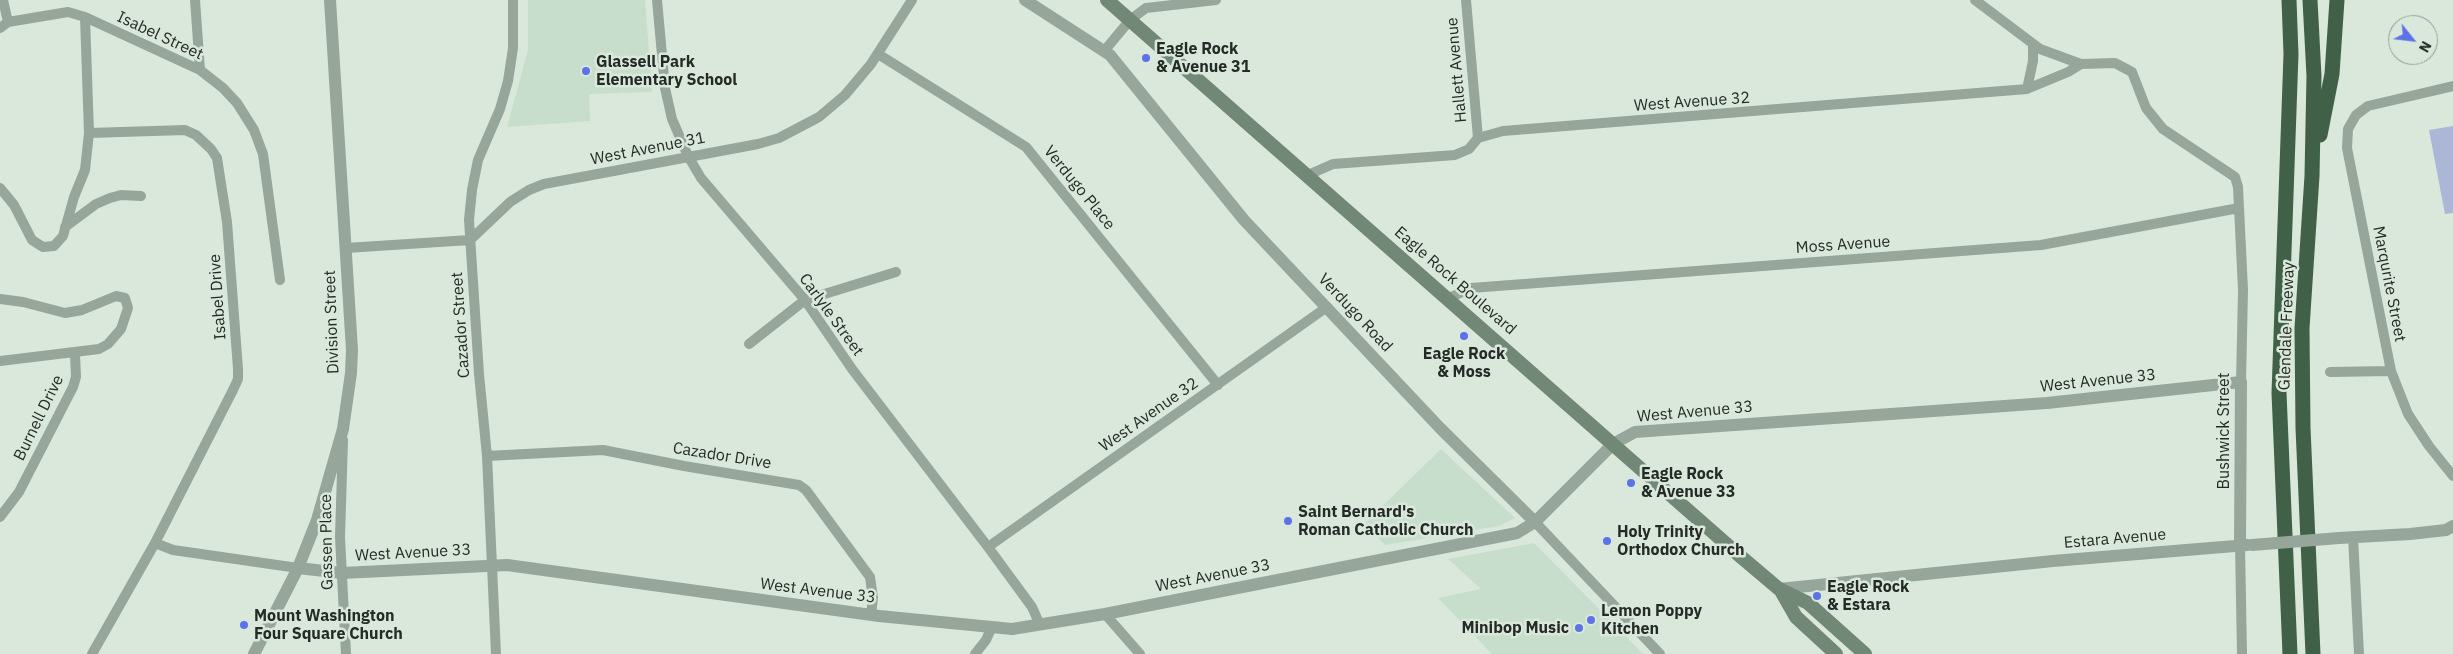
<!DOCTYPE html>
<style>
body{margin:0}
#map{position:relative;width:2453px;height:654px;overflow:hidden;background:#d9e8db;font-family:"IBM Plex Sans",sans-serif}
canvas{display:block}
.north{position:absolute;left:2388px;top:15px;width:50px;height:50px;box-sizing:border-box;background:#d9e8db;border:1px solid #919c92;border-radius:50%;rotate:119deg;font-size:14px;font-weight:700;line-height:20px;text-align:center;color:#242a25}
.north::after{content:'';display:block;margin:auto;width:18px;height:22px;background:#5c72e9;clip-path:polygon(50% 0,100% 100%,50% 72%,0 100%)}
</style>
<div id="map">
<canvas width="2453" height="654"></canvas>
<div class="north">N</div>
</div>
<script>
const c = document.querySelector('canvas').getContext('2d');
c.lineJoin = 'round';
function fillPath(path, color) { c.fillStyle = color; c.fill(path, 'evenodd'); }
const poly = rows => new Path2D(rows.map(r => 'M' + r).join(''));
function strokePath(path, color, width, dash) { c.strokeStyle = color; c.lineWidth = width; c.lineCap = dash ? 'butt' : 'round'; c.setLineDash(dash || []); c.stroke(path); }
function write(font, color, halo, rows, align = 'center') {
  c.font = font + ' "IBM Plex Sans",sans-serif'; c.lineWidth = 5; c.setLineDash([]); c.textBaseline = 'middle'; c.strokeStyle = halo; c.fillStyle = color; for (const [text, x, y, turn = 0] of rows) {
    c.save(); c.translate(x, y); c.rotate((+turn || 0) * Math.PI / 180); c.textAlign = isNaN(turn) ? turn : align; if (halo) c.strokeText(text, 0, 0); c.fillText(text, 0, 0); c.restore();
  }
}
const built = poly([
 [528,0,645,0,652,92,589,94,590,121,507,127,528,50],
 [1441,449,1515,518,1499,526,1385,545,1365,523],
 [1534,543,1614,624,1643,654,1492,654,1438,598,1481,589,1448,559]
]);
const green = poly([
 [2453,126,2453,213,2445,214,2429,130]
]);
const minor = poly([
 [3,0,8,22],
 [195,0,200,70],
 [657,0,665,88,672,119,688,156,701,178,805,300,852,369,988,547,1032,607,1040,625],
 [1466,0,1478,138],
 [1975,0,2040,49,2081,64,2115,63,2132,72,2146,108,2163,129,2235,177,2238,187,2243,290,2241,382],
 [85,17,89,133,185,130,196,135,211,149,217,158,227,222,238,369,238,379,233,390,155,543,92,654],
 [0,28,8,22,68,12,85,17,200,70,223,88,237,103,254,130,263,154,280,280],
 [1105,50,1130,20,1146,8,1216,0],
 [878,54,1026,147,1218,385],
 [2453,86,2368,106,2356,115,2348,129,2347,148,2391,371,2408,414,2429,446,2453,476],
 [2027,89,2033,61,2033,44],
 [1308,175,1333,164,1455,155,1469,149,1478,138,1503,131,2027,89,2068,72,2081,64],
 [0,188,14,205,32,240,43,247,54,246,63,236,74,197,85,170,89,133],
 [65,227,96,204,110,198,121,195,141,196],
 [346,248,470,240,510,202,529,190,544,184,758,144,779,138,819,117,845,95,871,64,912,0],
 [1449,298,1471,288,2041,245,2239,208],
 [0,299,23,302,65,313,82,310,116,296,125,298,128,308,121,329,108,344,99,349,0,361],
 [749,344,805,300,896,272],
 [2330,372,2391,371],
 [343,440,340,537,346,654],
 [487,456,603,450,684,466,799,485,806,490,870,577,873,598,871,615],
 [0,517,19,492,73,387,76,377,75,354],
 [1535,522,1660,654],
 [2353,537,2359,654],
 [155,543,173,550,298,568],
 [2240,544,2242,654],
 [988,547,1327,307],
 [1105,614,1140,654],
 [496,654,487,456,479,374,469,220,472,190,478,160,500,109,508,81,513,48,513,0],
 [975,654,986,640,991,629]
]);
const tertiary = poly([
 [1025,0,1110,55,1244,220,1440,428,1535,522],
 [2339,538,2410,534,2446,530,2453,526],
 [298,568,342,573,507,565,879,616,1012,629,1105,614,1517,533,1535,522,1613,444,1635,432,2047,403,2241,382,2240,544],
 [1779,589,2053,561,2247,545],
 [254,654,298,568,317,520,343,429,351,373,352,350,330,0]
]);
const secondary = poly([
 [1107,0,1740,556,1779,589,1808,603,1865,654],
 [1780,589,1796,617,1836,654]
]);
const motorway = poly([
 [2289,0,2291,54,2279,393,2290,654],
 [2310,0,2314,76,2312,176,2302,328,2303,428,2313,654],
 [2320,135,2332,74,2337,0]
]);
const tertiaryBridge = poly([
 [2252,545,2339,538]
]);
const markers = [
 [1146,58,5,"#5c72e9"],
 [586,71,5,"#5c72e9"],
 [1464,336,5,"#5c72e9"],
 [1631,483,5,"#5c72e9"],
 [1288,521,5,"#5c72e9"],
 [1607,541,5,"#5c72e9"],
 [1817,596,5,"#5c72e9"],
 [1591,620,5,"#5c72e9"],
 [244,625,5,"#5c72e9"],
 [1579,628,5,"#5c72e9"]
];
const streetNames = [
 ["Isabel Street",160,36,25],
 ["Hallett Avenue",1457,70,-95],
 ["West Avenue 32",1692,102,-4],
 ["West Avenue 31",648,149,-11],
 ["Verdugo Place",1079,188,51],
 ["Moss Avenue",1843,245,-4],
 ["Eagle Rock Boulevard",1455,281,41],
 ["Marqurite Street",2389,284,79],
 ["Isabel Drive",218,297,-94],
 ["Verdugo Road",1355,313,47],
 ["Carlyle Street",831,315,54],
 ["Division Street",332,322,-92],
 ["Cazador Street",461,325,-94],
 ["Glendale Freeway",2287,326,-88],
 ["West Avenue 33",2098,381,-6],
 ["West Avenue 33",1695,412,-5],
 ["West Avenue 32",1149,415,-35],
 ["Burnell Drive",39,418,-64],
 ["Bushwick Street",2224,431,-90],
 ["Cazador Drive",722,456,9],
 ["Estara Avenue",2115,539,-5],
 ["Gassen Place",327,542,-91],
 ["West Avenue 33",413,553,-3],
 ["West Avenue 33",1213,576,-11],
 ["West Avenue 33",818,591,7]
];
const poiNames = [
 ["Eagle Rock",1156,49],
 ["& Avenue 31",1156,67],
 ["Glassell Park",596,62],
 ["Elementary School",596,80],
 ["Eagle Rock",1464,354,"center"],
 ["& Moss",1464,372,"center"],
 ["Eagle Rock",1641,474],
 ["& Avenue 33",1641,492],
 ["Saint Bernard's",1298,512],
 ["Roman Catholic Church",1298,530],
 ["Holy Trinity",1617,532],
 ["Orthodox Church",1617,550],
 ["Eagle Rock",1827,587],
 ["& Estara",1827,605],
 ["Lemon Poppy",1601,611],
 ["Kitchen",1601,629],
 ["Mount Washington",254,616],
 ["Four Square Church",254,634],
 ["Minibop Music",1569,628,"right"]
];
fillPath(built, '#c8decc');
fillPath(green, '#acb6d7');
strokePath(minor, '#97a69a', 10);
strokePath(tertiary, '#97a69a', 12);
strokePath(secondary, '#728876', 14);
strokePath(motorway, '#406148', 15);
strokePath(tertiaryBridge, '#97a69a', 12);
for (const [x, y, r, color] of markers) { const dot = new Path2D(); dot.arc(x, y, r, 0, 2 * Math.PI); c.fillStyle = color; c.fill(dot); strokePath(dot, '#d9e8db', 2); }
write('16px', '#242a25', '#d9e8db', streetNames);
write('bold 16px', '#242a25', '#d9e8db', poiNames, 'left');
</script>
